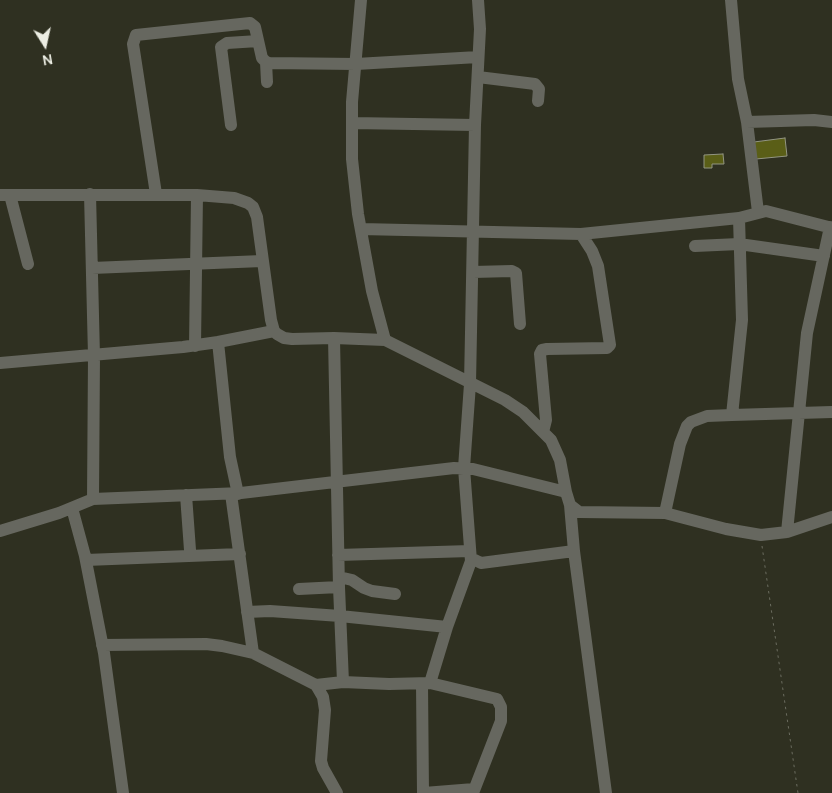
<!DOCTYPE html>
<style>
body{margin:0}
#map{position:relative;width:832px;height:793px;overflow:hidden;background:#2f3021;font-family:Manrope,sans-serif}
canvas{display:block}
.north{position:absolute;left:20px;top:20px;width:50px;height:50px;-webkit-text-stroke:4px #2f3021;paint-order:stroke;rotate:170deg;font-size:14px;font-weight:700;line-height:20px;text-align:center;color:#ecede3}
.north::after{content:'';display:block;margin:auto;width:18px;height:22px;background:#ecede3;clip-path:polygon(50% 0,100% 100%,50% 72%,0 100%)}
</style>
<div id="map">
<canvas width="832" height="793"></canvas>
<div class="north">N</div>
</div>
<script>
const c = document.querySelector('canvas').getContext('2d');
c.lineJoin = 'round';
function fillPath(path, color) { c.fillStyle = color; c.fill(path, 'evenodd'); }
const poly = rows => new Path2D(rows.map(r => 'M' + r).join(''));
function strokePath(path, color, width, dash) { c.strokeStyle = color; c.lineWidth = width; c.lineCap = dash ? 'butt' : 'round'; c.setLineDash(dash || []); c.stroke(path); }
const building = poly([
 [785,138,787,156,756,159,754,142,785,138],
 [723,154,724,164,712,164,712,168,704,168,704,155,723,154]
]);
const path = poly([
 [762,546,798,793]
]);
const minor = poly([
 [361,0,352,102,352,159,358,214,372,291,385,340],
 [731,0,738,79,747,122,758,212],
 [266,62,267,82],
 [478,77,535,84,539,89,538,101],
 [747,122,814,120,832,122],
 [352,123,475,125],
 [231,125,221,47,227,43,258,41],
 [90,194,94,356,93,499],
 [156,194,133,44,136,35,250,23,255,27,262,58,266,62,269,63,356,64,478,57],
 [0,195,197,195,234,198,248,203,253,207,257,217,271,320,274,331,277,334,284,338,292,339,334,338,385,340,505,400,523,412,551,440,560,460,566,492,473,469,454,468,241,493,93,499,59,513,0,531],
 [10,195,28,264],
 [361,229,581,234,739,218,766,211,832,228],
 [695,246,739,244,824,256],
 [92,268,262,261],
 [473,272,512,271,516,273,520,324],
 [334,338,339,587,343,682],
 [218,342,274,331],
 [195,346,197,195],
 [0,363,183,347,218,342,230,457,238,494],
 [732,415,742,320,739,218],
 [543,432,546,420,540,354,542,350,547,349,607,348,610,345,598,266,592,251,581,234],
 [566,492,570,505,574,551,606,793],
 [231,494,253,653],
 [186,495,190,550],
 [570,505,579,512,665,513,726,529,761,535,787,532,832,517],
 [72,508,85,556,104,653,123,793],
 [665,513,680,444,687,426,691,422,707,416,732,415,832,412],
 [787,532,807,333,830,227],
 [338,555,470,551],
 [86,560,240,554],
 [471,561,464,468,470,384,475,125,480,29,478,0],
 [339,577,352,580,364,588,372,591,395,594],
 [299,589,339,587],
 [247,612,270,611,340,616,447,627],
 [102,645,206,644,222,646,253,653,316,685,323,697,325,710,321,761,323,768,337,793],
 [430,683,447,627,471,561,475,560,481,563,574,551],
 [422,684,423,793],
 [316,685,343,682,389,684,430,683,497,699,501,707,501,721,473,793],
 [424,793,474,789]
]);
fillPath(building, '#5a5e17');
strokePath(building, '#929582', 1);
strokePath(path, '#6c6d60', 1, [2.5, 4]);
strokePath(minor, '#66675f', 12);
</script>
